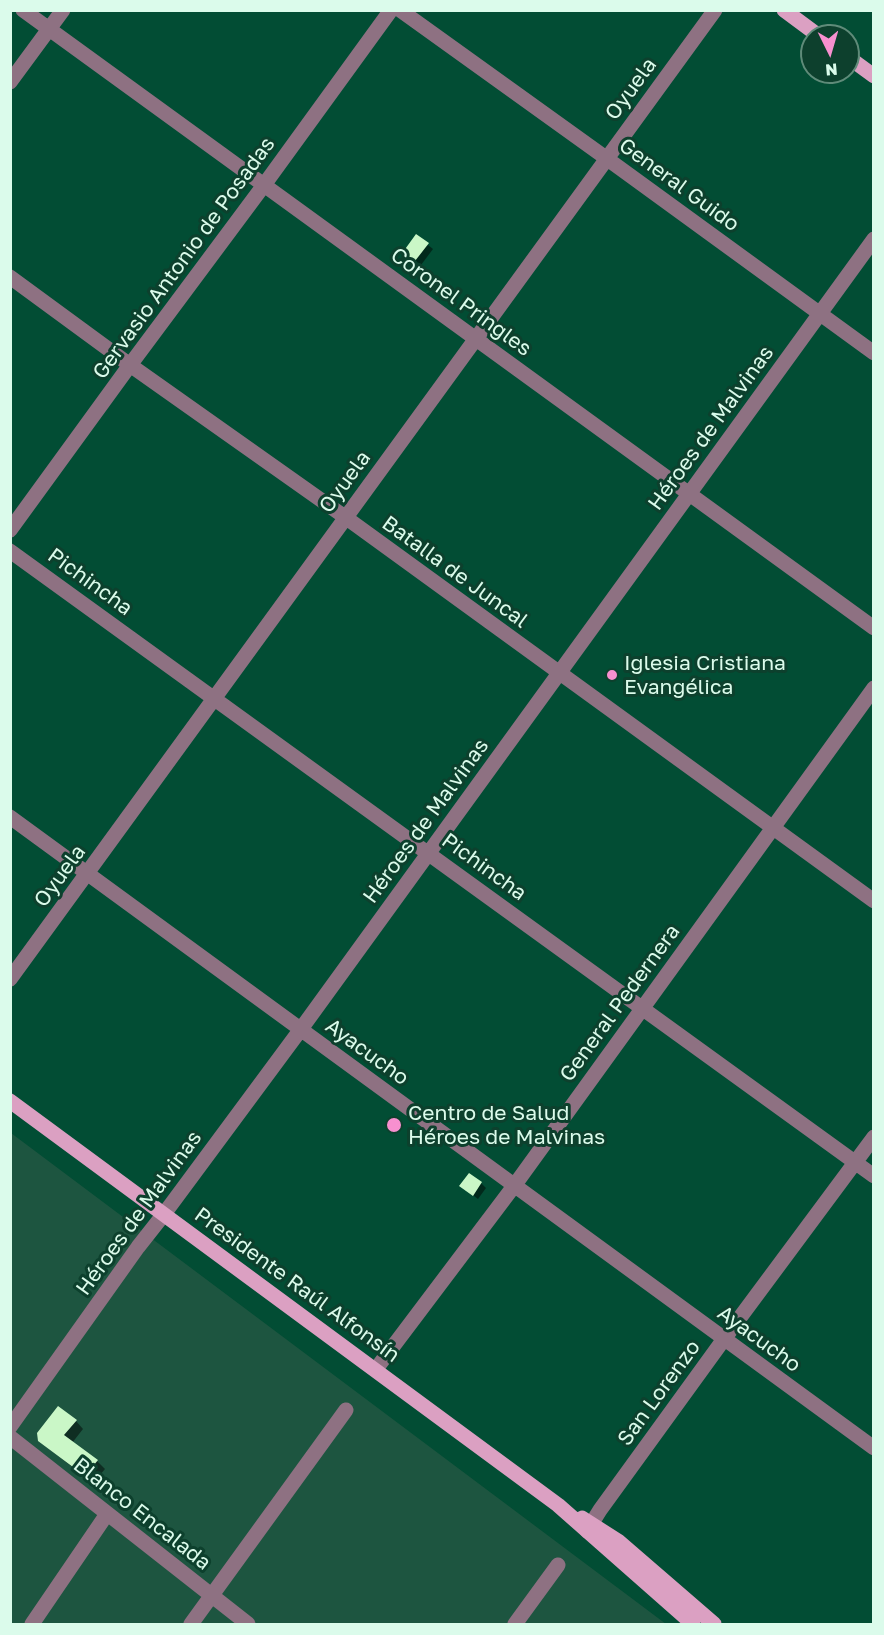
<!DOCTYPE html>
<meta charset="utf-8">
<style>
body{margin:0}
#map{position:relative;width:884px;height:1635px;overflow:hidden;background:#024d34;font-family:"Golos Text",sans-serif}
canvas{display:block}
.frame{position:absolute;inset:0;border:12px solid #dbfbeb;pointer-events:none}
.north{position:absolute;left:800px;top:24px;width:60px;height:60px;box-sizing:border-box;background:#0d402d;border:2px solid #5f8b79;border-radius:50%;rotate:175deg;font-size:16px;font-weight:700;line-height:24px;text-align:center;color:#dbfbeb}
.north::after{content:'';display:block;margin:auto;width:21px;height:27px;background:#f790cf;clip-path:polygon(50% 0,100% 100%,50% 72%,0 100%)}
</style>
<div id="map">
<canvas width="884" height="1635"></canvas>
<div class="frame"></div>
<div class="north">N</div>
</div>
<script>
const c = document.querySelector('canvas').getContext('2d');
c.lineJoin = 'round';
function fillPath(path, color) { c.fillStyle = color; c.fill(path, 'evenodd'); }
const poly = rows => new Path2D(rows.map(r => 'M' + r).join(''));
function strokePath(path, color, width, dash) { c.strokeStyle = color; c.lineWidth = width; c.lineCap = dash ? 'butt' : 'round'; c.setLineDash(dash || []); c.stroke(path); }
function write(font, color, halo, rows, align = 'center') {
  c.font = font + ' "Golos Text",sans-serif'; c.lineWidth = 6; c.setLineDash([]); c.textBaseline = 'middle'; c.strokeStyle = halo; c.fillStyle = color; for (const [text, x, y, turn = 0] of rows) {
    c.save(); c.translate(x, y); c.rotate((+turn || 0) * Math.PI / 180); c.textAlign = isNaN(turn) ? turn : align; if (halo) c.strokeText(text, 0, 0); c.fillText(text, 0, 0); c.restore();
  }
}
const built = poly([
 [11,1133,666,1624,11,1624]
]);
const shadow = poly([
 [428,245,433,249,421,265,410,257],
 [481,1183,486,1188,478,1199,461,1186],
 [76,1421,83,1429,72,1443,97,1461,105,1469,93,1483,48,1448,39,1440]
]);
const building = poly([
 [416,234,429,243,415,261,403,252],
 [469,1173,482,1182,473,1196,459,1186],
 [58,1406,77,1420,64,1435,98,1460,85,1476,38,1441,37,1433]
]);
const minor = poly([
 [23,10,874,628],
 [400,10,606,158,874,353],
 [10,82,63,10],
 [10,277,130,365,345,517,874,901],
 [10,530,130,365,264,185,391,10],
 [10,551,874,1176],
 [10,817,874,1448],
 [10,979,715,10],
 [376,1369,514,1186,874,688],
 [10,1427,138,1247,164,1214,301,1029,874,239],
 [10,1437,248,1624],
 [587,1531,600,1510,724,1339,874,1137],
 [32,1624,107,1514],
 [191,1624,346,1410],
 [515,1624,558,1565]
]);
const major = poly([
 [784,10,819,36],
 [848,57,874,76],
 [10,1101,558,1505,693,1624],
 [582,1518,618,1541,714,1624]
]);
const markers = [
 [612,675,6,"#f790cf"],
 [394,1125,8,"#f790cf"]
];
const streetNames = [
 ["Oyuela",631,89,-54],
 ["General Guido",679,185,36],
 ["Gervasio Antonio de Posadas",184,258,-54],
 ["Coronel Pringles",461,302,36],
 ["Héroes de Malvinas",711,428,-54],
 ["Oyuela",345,482,-54],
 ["Batalla de Juncal",455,572,36],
 ["Pichincha",90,582,36],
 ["Héroes de Malvinas",426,821,-54],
 ["Pichincha",484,867,36],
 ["Oyuela",60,876,-54],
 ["General Pedernera",620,1003,-54],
 ["Ayacucho",367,1052,36],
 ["Héroes de Malvinas",139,1213,-54],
 ["Presidente Raúl Alfonsín",297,1285,36],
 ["Ayacucho",759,1339,36],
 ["San Lorenzo",659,1393,-54],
 ["Blanco Encalada",142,1514,38]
];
const poiNames = [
 ["Iglesia Cristiana",624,663],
 ["Evangélica",624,687],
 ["Centro de Salud",408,1113],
 ["Héroes de Malvinas",408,1137]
];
fillPath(built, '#1d5540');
fillPath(shadow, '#0007');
fillPath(building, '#caf7c7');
strokePath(minor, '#8e7182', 15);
strokePath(major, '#dba0c2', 15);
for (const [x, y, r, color] of markers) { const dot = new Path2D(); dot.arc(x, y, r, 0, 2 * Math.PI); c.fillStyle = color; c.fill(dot); strokePath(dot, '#0d402d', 2); }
write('21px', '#dbfbeb', '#0d402d', streetNames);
write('21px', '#dbfbeb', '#0d402d', poiNames, 'left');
</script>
